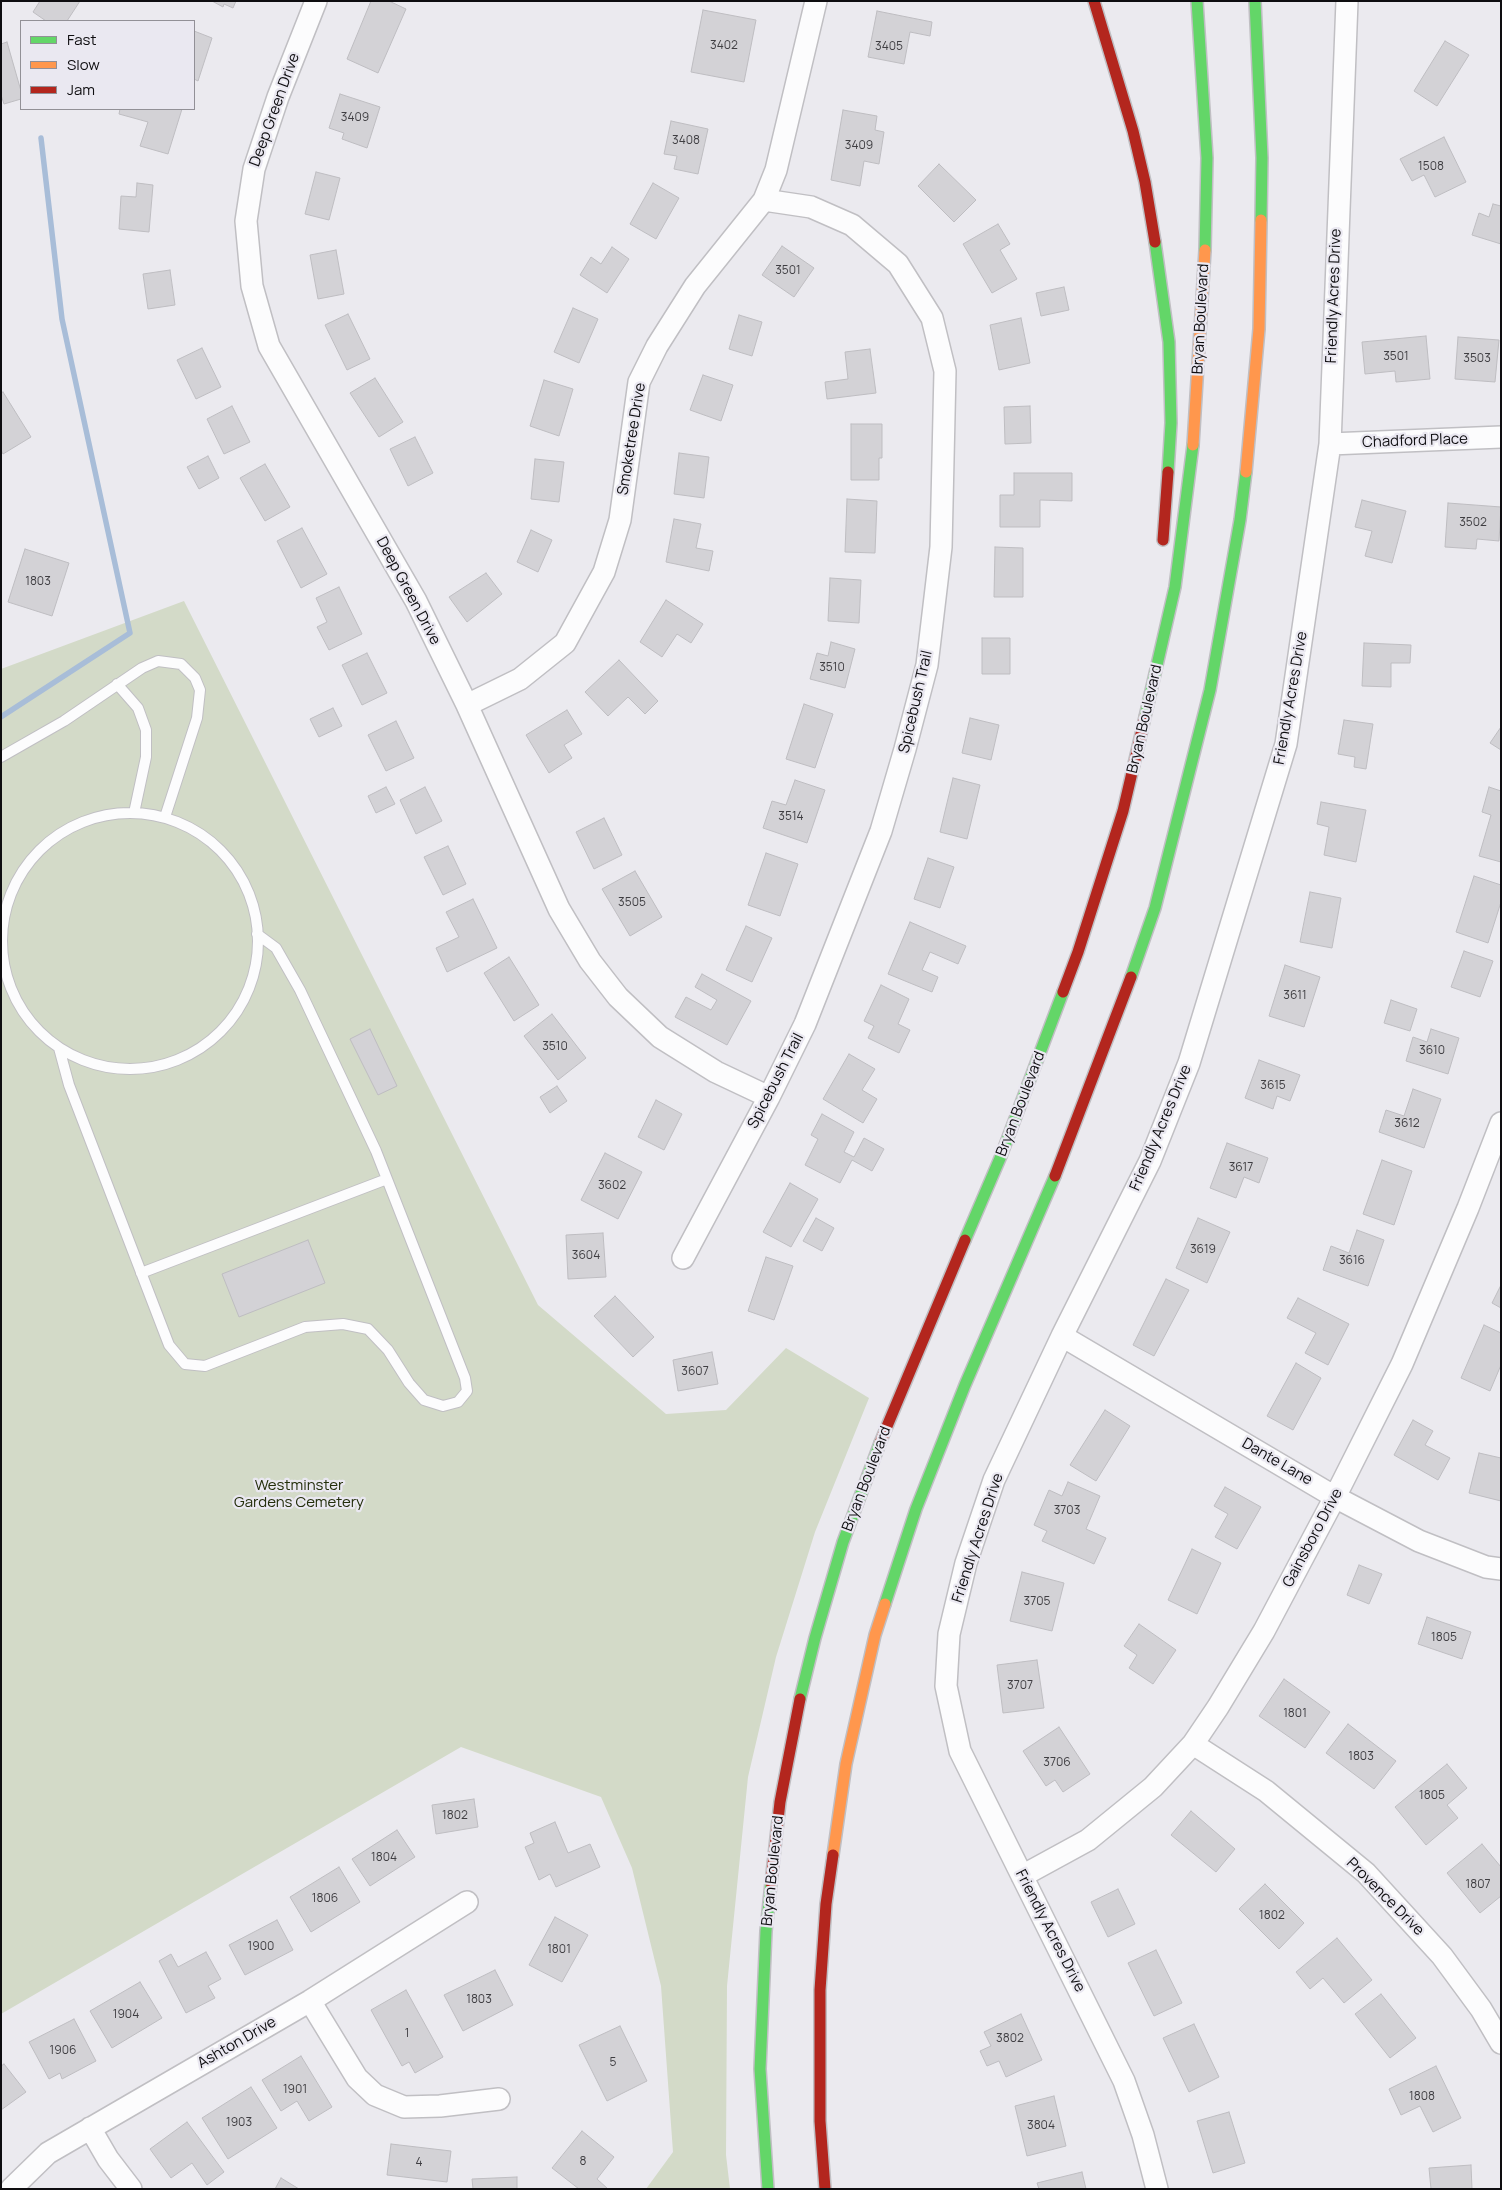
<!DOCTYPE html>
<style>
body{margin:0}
#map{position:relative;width:1502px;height:2190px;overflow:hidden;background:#ebeaef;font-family:Manrope,sans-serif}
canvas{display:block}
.frame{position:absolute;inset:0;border:2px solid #0e0d10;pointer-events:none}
.legend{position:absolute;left:20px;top:20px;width:175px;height:90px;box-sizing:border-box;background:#eae8f1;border:1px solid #929097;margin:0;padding:6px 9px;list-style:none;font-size:15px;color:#0e0d10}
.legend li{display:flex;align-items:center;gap:10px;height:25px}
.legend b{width:25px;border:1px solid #929097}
</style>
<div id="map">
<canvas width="1502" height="2190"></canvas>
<div class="frame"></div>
<ul class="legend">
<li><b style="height:6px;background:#63d668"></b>Fast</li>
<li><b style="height:6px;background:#ff974d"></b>Slow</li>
<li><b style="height:6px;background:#b3261e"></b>Jam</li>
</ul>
</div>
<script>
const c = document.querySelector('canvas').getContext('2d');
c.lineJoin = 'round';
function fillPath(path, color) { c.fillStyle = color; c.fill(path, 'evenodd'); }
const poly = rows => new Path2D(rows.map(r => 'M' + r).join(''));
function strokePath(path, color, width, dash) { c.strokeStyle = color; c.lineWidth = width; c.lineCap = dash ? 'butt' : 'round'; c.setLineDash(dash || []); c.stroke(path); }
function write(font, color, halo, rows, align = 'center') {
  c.font = font + ' Manrope,sans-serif'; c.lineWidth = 4.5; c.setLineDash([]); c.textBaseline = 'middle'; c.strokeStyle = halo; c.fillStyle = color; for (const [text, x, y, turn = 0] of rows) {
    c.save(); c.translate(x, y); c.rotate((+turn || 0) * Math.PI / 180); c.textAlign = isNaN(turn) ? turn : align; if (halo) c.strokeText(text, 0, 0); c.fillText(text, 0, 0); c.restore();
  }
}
const green = poly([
 [184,601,538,1305,666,1414,726,1410,786,1348,869,1398,815,1532,776,1657,748,1777,727,1986,726,2155,730,2189,646,2189,673,2152,661,1986,632,1868,601,1797,461,1747,1,2014,1,669]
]);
const stream = poly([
 [1,717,130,633,62,319,41,138]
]);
const building = poly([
 [40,1,80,1,67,21,46,21,33,12,40,1],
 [212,1,236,1,233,8,224,4,223,7,212,1],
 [371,1,389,1,406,9,378,73,347,59,371,1],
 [703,10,756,20,744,82,691,72,703,10],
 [877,11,932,22,930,36,910,32,904,64,868,57,877,11],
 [194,31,212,38,198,81,194,79,194,31],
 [1445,41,1469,55,1437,106,1414,91,1445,41],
 [7,42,21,91,21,99,4,104,1,95,1,44,7,42],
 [340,94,380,107,367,148,342,139,344,133,329,128,340,94],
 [120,109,182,109,168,154,140,146,148,122,119,114,120,109],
 [843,110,877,116,875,130,884,132,879,164,864,161,860,186,831,180,843,110],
 [671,121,708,129,698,174,674,169,677,156,664,154,671,121],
 [1444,137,1466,182,1435,197,1424,175,1412,181,1400,159,1444,137],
 [939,164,976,200,954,222,918,186,939,164],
 [316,172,340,178,329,220,305,214,316,172],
 [137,183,153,185,149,232,119,229,121,196,136,197,137,183],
 [653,183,679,198,656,239,630,224,653,183],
 [1493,204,1501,206,1501,244,1472,235,1479,213,1489,217,1493,204],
 [998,224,1010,244,1000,250,1017,279,992,293,963,244,998,224],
 [782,246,814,268,794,297,762,275,782,246],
 [612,247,629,259,607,293,580,275,591,257,601,264,612,247],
 [336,250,344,294,318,299,310,255,336,250],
 [170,270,175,305,148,309,143,274,170,270],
 [1064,287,1069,310,1041,316,1036,293,1064,287],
 [573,308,598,319,579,363,554,352,573,308],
 [348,314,370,359,347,370,325,325,348,314],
 [739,315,762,322,752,356,729,349,739,315],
 [1021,318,1030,363,999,370,990,325,1021,318],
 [1426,336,1430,379,1396,382,1395,371,1365,374,1362,342,1426,336],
 [1458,337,1499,340,1495,382,1455,379,1458,337],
 [202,348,221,387,196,399,177,360,202,348],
 [870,349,876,393,827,399,825,382,848,379,845,352,870,349],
 [703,375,733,385,721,421,690,410,703,375],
 [375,378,403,422,379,437,350,393,375,378],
 [544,380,573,389,559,436,530,426,544,380],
 [3,392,31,437,3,454,1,450,1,393,3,392],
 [232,406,250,442,224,454,207,419,232,406],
 [1030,406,1031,443,1005,444,1004,407,1030,406],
 [851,424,882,424,882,458,879,458,879,480,851,480,851,424],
 [415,437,433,473,408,486,390,449,415,437],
 [679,453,709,457,704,498,674,494,679,453],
 [208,456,219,478,199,489,187,467,208,456],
 [535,459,564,462,559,502,531,499,535,459],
 [265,464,290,507,265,521,240,478,265,464],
 [1014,473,1072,473,1072,501,1040,500,1040,527,1000,527,1000,495,1014,495,1014,473],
 [847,499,877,501,875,553,845,552,847,499],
 [1362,500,1406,511,1392,563,1365,556,1372,531,1355,527,1362,500],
 [1448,503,1501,507,1499,541,1477,539,1476,549,1445,547,1448,503],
 [674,519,701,524,696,548,713,551,709,571,666,562,674,519],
 [302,528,327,574,301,588,277,541,302,528],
 [531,530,552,540,538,572,517,562,531,530],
 [995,547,1023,548,1023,597,994,597,995,547],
 [25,549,69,563,52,616,8,602,25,549],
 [486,573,502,594,467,622,449,597,486,573],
 [830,578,861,580,859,623,828,621,830,578],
 [339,587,362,634,329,650,317,627,327,622,316,598,339,587],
 [666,600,703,624,691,643,677,634,662,657,640,642,666,600],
 [982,638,1010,638,1010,674,982,674,982,638],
 [831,642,855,649,845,688,810,679,817,653,828,656,831,642],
 [1364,643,1411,645,1410,663,1391,663,1391,687,1362,686,1364,643],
 [367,653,387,693,362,705,342,665,367,653],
 [619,660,658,701,645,714,628,697,608,716,585,692,619,660],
 [804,704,833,714,815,768,786,759,804,704],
 [333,708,342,726,319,737,310,719,333,708],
 [567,710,582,734,564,745,572,758,549,773,526,735,567,710],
 [970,718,999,725,991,760,962,753,970,718],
 [1344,720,1373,724,1366,769,1354,767,1355,757,1338,754,1344,720],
 [396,721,414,758,386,771,368,735,396,721],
 [1501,727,1501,750,1490,743,1501,727],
 [953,778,980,785,967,839,940,832,953,778],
 [795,780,825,790,807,843,763,828,772,801,786,805,795,780],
 [386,787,395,804,376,813,368,796,386,787],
 [425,787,442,821,416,834,400,800,425,787],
 [1489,787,1501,791,1501,862,1479,856,1491,815,1482,812,1489,787],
 [1321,802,1366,810,1356,862,1324,855,1329,827,1317,824,1321,802],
 [604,818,622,855,594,869,576,832,604,818],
 [448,846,466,884,443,895,424,857,448,846],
 [766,853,798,864,780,916,748,905,766,853],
 [928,858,954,867,940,908,914,899,928,858],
 [635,871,662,917,630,936,602,889,635,871],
 [1474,876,1501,885,1501,902,1488,943,1456,932,1474,876],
 [1310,892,1341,898,1332,948,1300,942,1310,892],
 [473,899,497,948,447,972,436,948,459,937,446,912,473,899],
 [910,922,966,946,958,964,930,952,922,970,938,977,932,992,888,974,910,922],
 [746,926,772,938,752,982,726,970,746,926],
 [1464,951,1493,961,1480,997,1451,987,1464,951],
 [509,957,539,1005,514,1021,484,973,509,957],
 [1285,965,1320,977,1304,1027,1269,1016,1285,965],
 [702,974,751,1001,727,1045,675,1017,686,997,711,1010,717,1000,695,987,702,974],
 [881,985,909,999,898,1024,910,1030,899,1053,868,1038,874,1026,864,1021,881,985],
 [1391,1000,1417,1009,1410,1031,1384,1023,1391,1000],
 [552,1014,586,1058,558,1080,524,1036,552,1014],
 [370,1029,397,1086,378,1095,350,1039,370,1029],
 [1431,1029,1459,1038,1448,1074,1406,1061,1413,1037,1427,1042,1431,1029],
 [849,1054,875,1069,862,1090,877,1099,863,1123,823,1099,849,1054],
 [1259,1060,1300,1075,1290,1101,1277,1096,1273,1109,1245,1098,1259,1060],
 [557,1086,567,1101,550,1113,540,1097,557,1086],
 [1413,1089,1441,1099,1424,1148,1379,1132,1386,1110,1404,1116,1413,1089],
 [656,1100,682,1114,664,1150,638,1137,656,1100],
 [822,1114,854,1132,844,1152,854,1157,864,1138,884,1149,872,1171,852,1160,840,1183,805,1165,818,1139,811,1135,822,1114],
 [1227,1143,1268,1158,1259,1183,1244,1177,1236,1198,1210,1188,1227,1143],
 [605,1153,642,1172,618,1219,581,1200,605,1153],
 [1382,1160,1412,1171,1394,1225,1363,1214,1382,1160],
 [790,1183,818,1199,791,1247,763,1232,790,1183],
 [816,1218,834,1228,822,1251,803,1241,816,1218],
 [1198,1218,1230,1232,1207,1283,1176,1268,1198,1218],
 [1357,1230,1384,1240,1368,1286,1323,1270,1331,1246,1349,1253,1357,1230],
 [603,1233,606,1277,568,1279,566,1235,603,1233],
 [308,1240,325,1283,239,1317,222,1274,308,1240],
 [766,1257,793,1266,774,1320,748,1311,766,1257],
 [1166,1279,1189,1290,1154,1356,1133,1345,1166,1279],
 [1501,1285,1501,1308,1492,1303,1501,1285],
 [615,1296,654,1337,633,1357,594,1316,615,1296],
 [1298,1298,1349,1324,1328,1365,1305,1353,1316,1333,1287,1318,1298,1298],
 [1484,1325,1501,1333,1501,1365,1490,1391,1461,1378,1484,1325],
 [712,1352,718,1384,678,1391,673,1360,712,1352],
 [1296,1363,1321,1378,1293,1430,1267,1416,1296,1363],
 [1105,1410,1130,1426,1096,1481,1070,1465,1105,1410],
 [1413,1420,1433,1431,1425,1445,1450,1458,1438,1480,1394,1455,1413,1420],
 [1479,1453,1501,1458,1501,1501,1469,1493,1479,1453],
 [1068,1482,1100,1496,1086,1529,1106,1538,1094,1564,1042,1541,1047,1531,1034,1525,1049,1490,1062,1496,1068,1482],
 [1225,1487,1261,1507,1237,1549,1215,1537,1228,1514,1214,1506,1225,1487],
 [1192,1549,1221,1563,1197,1614,1168,1600,1192,1549],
 [1359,1565,1382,1574,1369,1604,1347,1595,1359,1565],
 [1022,1572,1064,1583,1052,1631,1010,1621,1022,1572],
 [1427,1617,1471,1632,1462,1659,1418,1644,1427,1617],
 [1139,1624,1176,1650,1153,1684,1129,1668,1137,1655,1124,1646,1139,1624],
 [1037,1660,1044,1708,1003,1713,997,1665,1037,1660],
 [1284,1679,1330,1712,1305,1748,1259,1716,1284,1679],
 [1348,1724,1396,1761,1374,1789,1326,1753,1348,1724],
 [1059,1727,1090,1774,1063,1792,1055,1780,1046,1786,1023,1751,1059,1727],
 [1447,1764,1467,1788,1447,1805,1458,1818,1426,1845,1395,1807,1447,1764],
 [474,1799,478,1827,436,1834,432,1805,474,1799],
 [1191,1811,1235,1849,1216,1872,1171,1835,1191,1811],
 [555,1822,568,1853,590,1844,600,1867,556,1887,550,1874,539,1880,525,1847,534,1843,530,1833,555,1822],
 [397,1830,415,1857,370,1886,352,1859,397,1830],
 [1482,1844,1501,1867,1501,1896,1480,1913,1447,1873,1482,1844],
 [339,1867,360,1902,311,1932,290,1897,339,1867],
 [1265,1884,1304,1923,1279,1949,1239,1909,1265,1884],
 [1118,1889,1135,1924,1108,1937,1091,1902,1118,1889],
 [555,1917,588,1935,562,1982,529,1965,555,1917],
 [277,1920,293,1950,245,1975,229,1945,277,1920],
 [1337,1938,1372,1980,1344,2003,1323,1978,1310,1989,1296,1972,1337,1938],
 [1156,1950,1182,2003,1154,2016,1128,1963,1156,1950],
 [206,1952,221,1979,208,1986,215,1998,186,2013,159,1961,171,1954,178,1967,206,1952],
 [495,1970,513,2005,463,2031,444,1995,495,1970],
 [140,1982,162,2018,112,2048,90,2011,140,1982],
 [406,1990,443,2057,415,2073,409,2062,402,2066,371,2010,406,1990],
 [1381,1994,1416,2038,1390,2058,1355,2014,1381,1994],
 [1021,2014,1042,2060,1006,2077,999,2061,987,2066,980,2051,991,2046,984,2032,1021,2014],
 [74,2019,96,2061,62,2079,60,2073,49,2079,29,2042,74,2019],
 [1194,2024,1219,2077,1189,2092,1163,2038,1194,2024],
 [620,2026,647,2081,607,2101,579,2045,620,2026],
 [301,2056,332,2107,309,2121,297,2101,281,2111,262,2080,301,2056],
 [4,2064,26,2092,1,2110,1,2066,4,2064],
 [1436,2066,1461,2118,1433,2132,1420,2106,1401,2115,1389,2089,1436,2066],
 [251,2087,277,2128,228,2159,202,2118,251,2087],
 [1054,2096,1066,2146,1027,2156,1015,2106,1054,2096],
 [1229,2112,1245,2163,1213,2173,1197,2121,1229,2112],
 [187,2122,224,2172,207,2185,192,2163,171,2178,150,2149,187,2122],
 [582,2131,614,2157,597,2179,608,2189,579,2189,552,2168,582,2131],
 [391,2144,451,2151,447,2182,387,2175,391,2144],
 [1471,2165,1472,2189,1431,2189,1429,2168,1471,2165],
 [1082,2172,1086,2189,1039,2189,1037,2183,1082,2172],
 [517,2177,517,2189,473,2189,472,2179,517,2177],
 [281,2178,299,2189,275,2189,281,2178]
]);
const lane = poly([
 [117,684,138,708,146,730,146,757,134,813],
 [1,757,64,721,142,668,158,661,181,664,195,678,200,690,197,718,165,817],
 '2 941a128 128 0 1 1 256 0a128 128 0 1 1-256 0Z',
 [59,1048,69,1085,169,1345,185,1364,205,1366,305,1327,343,1324,368,1329,388,1350,409,1383,424,1400,443,1406,458,1402,467,1391,465,1378,376,1151,300,990,276,948,257,934],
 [141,1273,387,1179]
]);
const street = poly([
 [316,1,278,97,254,169,246,221,252,286,269,346,416,601,467,705,559,909,590,961,618,997,660,1037,716,1072,769,1097],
 [1330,444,1501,437],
 [467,705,520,679,565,643,604,572,620,520,639,382,657,346,695,286,764,200,776,170,816,1],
 [683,1258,769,1097,805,1024,881,831,905,749,927,665,941,547,945,371,932,318,898,264,852,225,811,207,764,200],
 [1062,1336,1335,1497,1419,1541,1486,1567,1501,1569],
 [1193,1744,1266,1791,1366,1873,1442,1956,1481,2009,1501,2043],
 [1022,1876,1088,1840,1153,1787,1193,1744,1218,1707,1264,1631,1335,1497,1402,1364,1468,1208,1501,1123],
 [310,2001,357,2078,375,2095,404,2107,440,2106,499,2099],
 [90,2128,108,2159,131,2189],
 [11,2189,48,2153,310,2001,467,1902],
 [1157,2189,1143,2135,1124,2081,960,1751,946,1686,949,1634,966,1563,994,1480,1062,1336,1150,1161,1189,1063,1286,744,1330,444,1347,1]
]);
const fast = poly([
 [1197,1,1207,158,1205,250],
 [1255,1,1262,158,1261,220],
 [1155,242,1169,342,1171,423,1168,472],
 [1145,717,1175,587,1193,445],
 [1131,977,1155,908,1210,690,1240,520,1246,472],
 [965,1240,1001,1156,1063,992],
 [885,1604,916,1509,965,1385,1055,1176],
 [800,1699,815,1638,843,1542,880,1443],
 [768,2189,760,2069,766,1931,771,1883]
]);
const slow = poly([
 [1193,445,1205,250],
 [1246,472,1259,329,1261,220],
 [833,1855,846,1764,875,1635,885,1604]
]);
const jam = poly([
 [1094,1,1133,131,1145,182,1155,242],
 [1163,540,1168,472],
 [1063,992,1078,952,1123,811,1145,717],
 [1055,1176,1131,977],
 [880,1443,965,1240],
 [771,1883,780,1802,800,1699],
 [825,2189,820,2121,820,1990,826,1904,833,1855]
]);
const numberNames = [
 ["3402",724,46],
 ["3405",889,47],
 ["3409",355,118],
 ["3408",686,141],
 ["3409",859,146],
 ["1508",1431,167],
 ["3501",788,271],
 ["3501",1396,357],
 ["3503",1477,359],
 ["3502",1473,523],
 ["1803",38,582],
 ["3510",832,668],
 ["3514",791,817],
 ["3505",632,903],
 ["3611",1295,996],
 ["3510",555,1047],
 ["3610",1432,1051],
 ["3615",1273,1086],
 ["3612",1407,1124],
 ["3617",1241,1168],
 ["3602",612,1186],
 ["3619",1203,1250],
 ["3604",586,1256],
 ["3616",1352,1261],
 ["3607",695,1372],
 ["3703",1067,1511],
 ["3705",1037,1602],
 ["1805",1444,1638],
 ["3707",1020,1686],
 ["1801",1295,1714],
 ["1803",1361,1757],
 ["3706",1057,1763],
 ["1805",1432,1796],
 ["1802",455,1816],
 ["1804",384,1858],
 ["1807",1478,1885],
 ["1806",325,1899],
 ["1802",1272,1916],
 ["1900",261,1947],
 ["1801",559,1950],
 ["1803",479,2000],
 ["1904",126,2015],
 ["1",407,2034],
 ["3802",1010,2039],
 ["1906",63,2051],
 ["5",613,2063],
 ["1901",295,2090],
 ["1808",1422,2097],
 ["1903",239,2123],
 ["3804",1041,2126],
 ["8",583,2162],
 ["4",419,2163]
];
const streetNames = [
 ["Deep Green Drive",275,110,-70],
 ["Friendly Acres Drive",1334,296,-88],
 ["Bryan Boulevard",1201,319,-87],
 ["Smoketree Drive",632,439,-81],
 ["Chadford Place",1415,441,-2],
 ["Deep Green Drive",408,591,62],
 ["Friendly Acres Drive",1291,698,-80],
 ["Spicebush Trail",916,702,-77],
 ["Bryan Boulevard",1145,719,-77],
 ["Spicebush Trail",776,1081,-63],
 ["Bryan Boulevard",1021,1104,-69],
 ["Friendly Acres Drive",1161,1128,-67],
 ["Dante Lane",1277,1462,30],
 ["Bryan Boulevard",867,1479,-69],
 ["Friendly Acres Drive",978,1538,-72],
 ["Gainsboro Drive",1313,1538,-62],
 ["Bryan Boulevard",773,1871,-84],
 ["Provence Drive",1385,1897,45],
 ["Friendly Acres Drive",1050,1931,63],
 ["Ashton Drive",237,2043,-30]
];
const parkNames = [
 ["Westminster",299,1486],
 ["Gardens Cemetery",299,1503]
];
fillPath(green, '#d3dac8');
strokePath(stream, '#a8bdd8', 5.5);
fillPath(building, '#d3d2d6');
strokePath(building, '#bebdc1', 1);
strokePath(lane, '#c0bfc3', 12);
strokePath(street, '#c0bfc3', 24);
strokePath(fast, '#c0bfc3', 14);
strokePath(slow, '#c0bfc3', 14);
strokePath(jam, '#c0bfc3', 14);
strokePath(lane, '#fcfcfd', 10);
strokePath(street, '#fcfcfd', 21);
strokePath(fast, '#63d668', 11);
strokePath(slow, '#ff974d', 11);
strokePath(jam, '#b3261e', 11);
write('12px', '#3f3e42', null, numberNames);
write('15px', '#0e0d10', '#eae8f1', streetNames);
write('15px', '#232e0b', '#eae8f1', parkNames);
</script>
